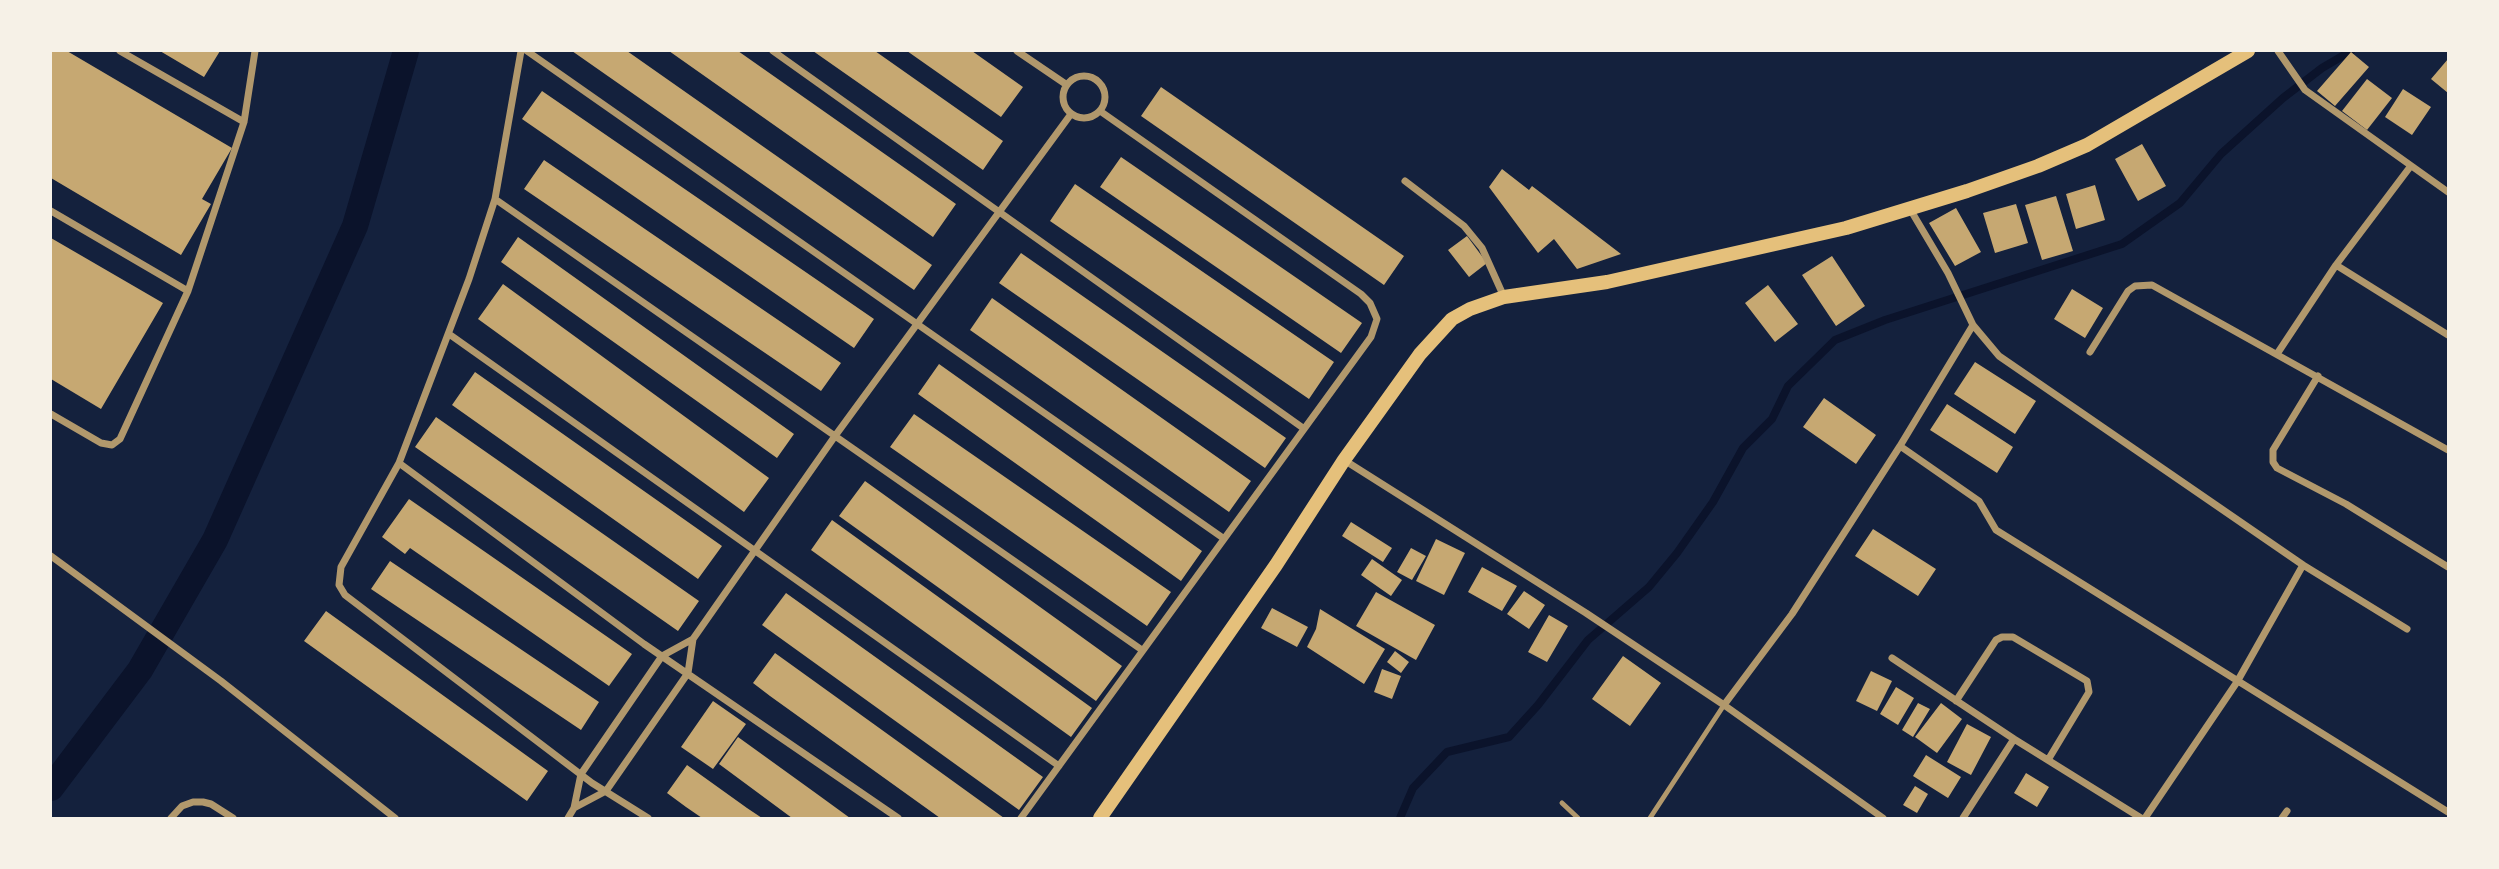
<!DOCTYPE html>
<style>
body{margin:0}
#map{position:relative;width:2499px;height:869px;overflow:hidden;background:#14213d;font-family:Roboto,sans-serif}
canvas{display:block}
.frame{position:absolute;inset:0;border:52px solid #f6f1e7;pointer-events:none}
</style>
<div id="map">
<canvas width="2499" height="869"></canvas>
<div class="frame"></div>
</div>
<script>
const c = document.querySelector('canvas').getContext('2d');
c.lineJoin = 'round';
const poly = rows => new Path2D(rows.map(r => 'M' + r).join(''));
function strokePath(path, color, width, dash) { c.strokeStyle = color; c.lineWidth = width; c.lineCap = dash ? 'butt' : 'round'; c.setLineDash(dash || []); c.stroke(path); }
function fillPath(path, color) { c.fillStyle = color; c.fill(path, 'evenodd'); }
const stream = poly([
 [1400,818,1413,788,1447,752,1509,737,1538,705,1588,640,1649,587,1677,553,1713,502,1743,448,1772,419,1788,386,1835,340,1885,320,2122,244,2180,203,2221,154,2283,98,2322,68,2351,51]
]);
const canal = poly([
 [51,788,140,670,215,540,355,226,406,51]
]);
const building = poly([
 [51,51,67,51,232,148,202,199,211,204,181,255,51,178],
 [160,51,220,51,204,77],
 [572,51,627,51,932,265,914,290],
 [669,51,738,51,956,204,933,237],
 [813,51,875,51,1003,141,983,170],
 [907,51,972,51,1023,87,1001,117],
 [2351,52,2369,67,2335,106,2317,91],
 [2448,59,2448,93,2431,79],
 [2367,79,2392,98,2367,130,2342,111],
 [1161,87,1404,256,1384,285,1141,116],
 [2403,89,2431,107,2412,135,2385,117],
 [542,91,874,319,854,348,522,119],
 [2142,144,2166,186,2138,201,2115,159],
 [1121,157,1362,323,1341,353,1100,187],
 [544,160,841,363,821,391,524,189],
 [1502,169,1529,190,1532,186,1621,254,1577,269,1554,239,1538,253,1489,187],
 [1075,184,1334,362,1309,399,1050,221],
 [2095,185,2105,220,2076,229,2066,194],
 [2056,196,2073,251,2042,260,2025,205],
 [2016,204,2028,243,1995,253,1983,213],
 [1956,208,1981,252,1955,266,1929,223],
 [1467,236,1487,263,1469,277,1448,250],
 [518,237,794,434,777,458,501,262],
 [51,238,163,303,101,409,51,379],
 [1021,253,1286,438,1265,468,999,283],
 [1832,256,1865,306,1836,326,1802,275],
 [503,284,769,478,744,512,478,319],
 [1768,285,1798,324,1775,342,1745,303],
 [2072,289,2103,308,2085,338,2054,319],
 [992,298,1251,481,1229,512,970,330],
 [1975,362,2036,401,2015,434,1954,394],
 [939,364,1202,551,1181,581,918,394],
 [475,372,722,546,698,579,452,405],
 [1824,398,1876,435,1856,464,1803,427],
 [1947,404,2013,447,1997,473,1930,430],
 [914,414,1171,592,1147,626,890,447],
 [436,417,699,601,678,631,415,447],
 [865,481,1122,666,1096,701,839,516],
 [409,499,632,654,609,686,410,548,405,554,382,537],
 [832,520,1092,708,1071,737,811,550],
 [1351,522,1392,548,1383,562,1342,536],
 [1873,529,1936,569,1918,596,1855,556],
 [1436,539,1465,553,1444,595,1416,581],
 [1411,548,1426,556,1412,580,1397,572],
 [1372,559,1402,580,1391,596,1361,575],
 [390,561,599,702,581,730,371,589],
 [1482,567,1517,586,1502,611,1468,592],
 [1524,591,1545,605,1529,629,1507,614],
 [1376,592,1435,625,1416,660,1356,626],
 [786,593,1043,777,1019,810,762,625],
 [1272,608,1308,627,1297,647,1261,628],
 [1320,609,1385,649,1364,684,1307,647,1316,629],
 [326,611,548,771,527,801,304,641],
 [1549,615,1568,626,1547,662,1528,652],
 [1395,651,1409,662,1401,673,1387,662],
 [775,653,882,730,1004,818,940,818,770,696,753,683],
 [1623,656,1661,683,1630,726,1592,699],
 [1382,669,1401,676,1392,699,1374,692],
 [1871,671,1892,681,1877,711,1856,701],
 [1896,687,1914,698,1898,725,1880,714],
 [713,701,746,724,713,769,681,747],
 [1918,703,1930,709,1913,737,1902,730],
 [1941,703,1962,719,1937,753,1915,737],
 [1967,724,1991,737,1971,775,1947,762],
 [738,737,817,794,850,818,792,818,719,764],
 [1926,755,1961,777,1948,798,1913,776],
 [687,765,747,808,762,818,702,818,686,807,667,793],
 [2026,773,2049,787,2037,807,2014,793],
 [1915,786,1928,794,1917,813,1903,805]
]);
const service = poly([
 [1562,803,1578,818],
 [1650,818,1724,705]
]);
const minor = poly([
 [120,51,244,122],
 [521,51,495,199,469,279,399,463,341,567,339,585,345,595,592,783,648,818],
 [527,51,1223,538],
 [773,51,1303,428],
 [1017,51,1067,85],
 [2278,51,2305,90,2448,192],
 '1063 97a21 21 0 1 1 42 0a21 21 0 1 1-42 0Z',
 [1405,181,1464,226,1482,248,1504,297],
 [495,199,1142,650],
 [1910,209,1948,273,1973,325,1999,356,2303,565],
 [51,211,188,291],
 [2336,265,2448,335],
 [449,334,1059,766],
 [2090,352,2128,291,2135,286,2152,285,2448,450],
 [2277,354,2336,265,2410,167],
 [2318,376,2273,450,2273,462,2277,468,2346,504,2448,567],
 [51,414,101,443,112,445,120,439,188,291,244,122,255,51],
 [1900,446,1979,501,1996,530,2448,812],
 [1344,460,1586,613,1724,705,1883,818],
 [399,463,644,644,898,818],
 [51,556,221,681,395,818],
 [1892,658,2014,739,2141,818],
 [1956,701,1996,640,2002,637,2013,637,2087,681,2089,692,2048,760],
 [1724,705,1792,614,1900,446,1973,325],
 [574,808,606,791,688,673,693,639,835,436,1071,114],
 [171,818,182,806,193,802,203,802,211,804,233,818],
 [568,818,574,808,581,774,662,656,693,639],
 [1021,818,1371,337,1377,319,1370,303,1361,294,1100,111],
 [1963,818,2014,739],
 [2145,818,2237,682,2303,565,2407,629],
 [2282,818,2287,811]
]);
const secondary = poly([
 [1100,818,1276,565,1344,460,1420,354,1452,319,1470,309,1504,297,1607,282,1846,228,1967,191,2038,166,2087,145,2248,51]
]);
strokePath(stream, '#0b132b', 8);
strokePath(canal, '#0b132b', 26);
fillPath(building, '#c6a872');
strokePath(service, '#b1986c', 5);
strokePath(minor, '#b1986c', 7);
strokePath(secondary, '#e5c07b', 14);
</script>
